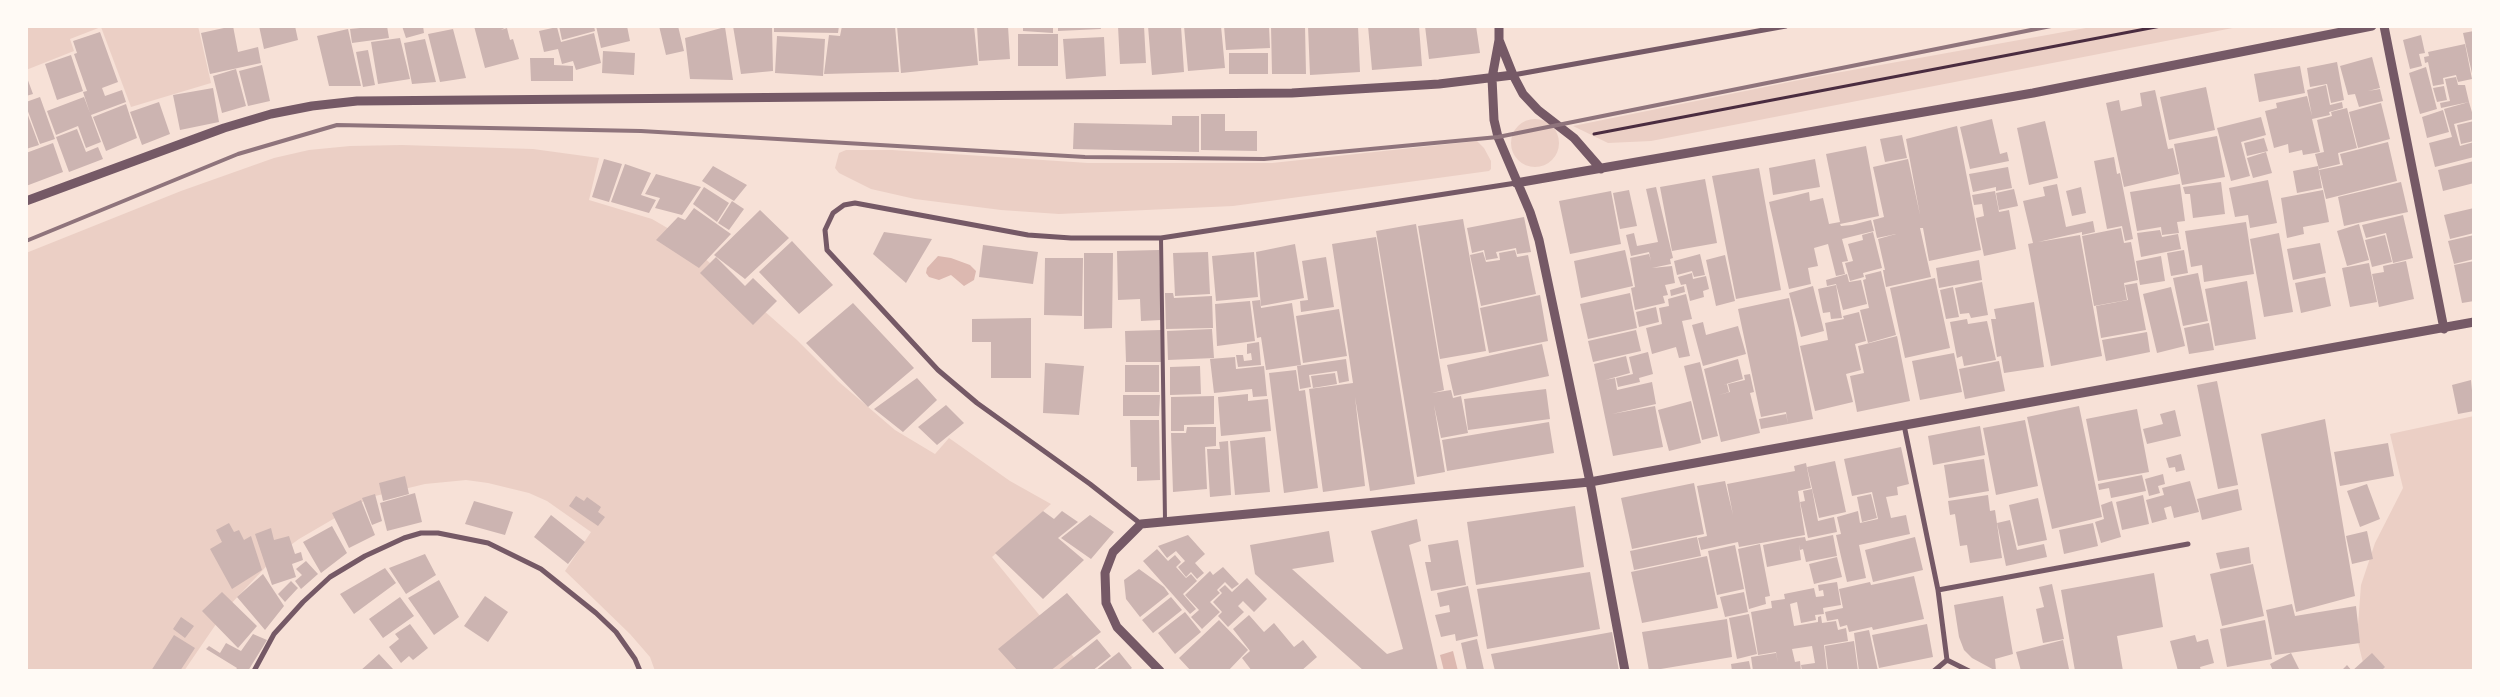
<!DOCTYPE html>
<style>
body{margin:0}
#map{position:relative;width:2500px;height:697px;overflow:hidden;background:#f7e1d7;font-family:Quicksand,sans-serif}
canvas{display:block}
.frame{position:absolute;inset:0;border:28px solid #fffaf5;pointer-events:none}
</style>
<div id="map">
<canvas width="2500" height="697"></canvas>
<div class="frame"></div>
</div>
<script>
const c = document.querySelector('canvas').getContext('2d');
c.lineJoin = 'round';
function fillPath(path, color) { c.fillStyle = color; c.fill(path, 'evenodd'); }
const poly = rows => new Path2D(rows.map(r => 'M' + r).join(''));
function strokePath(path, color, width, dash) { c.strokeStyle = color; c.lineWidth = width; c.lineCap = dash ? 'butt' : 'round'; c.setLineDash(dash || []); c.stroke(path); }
const green = poly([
 [26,26,198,26,211,83,131,107,101,27,70,39,74,51,26,70],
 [2097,26,2243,26,1651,141,1608,143,1573,126,1819,76],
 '1511 143a24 24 0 1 1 48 0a24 24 0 1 1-48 0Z',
 [1477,141,1484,148,1491,161,1491,169,1489,171,1233,206,1059,214,1001,210,915,199,871,189,839,173,835,168,839,153,846,150,892,150,1088,163,1272,163],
 [402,145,533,149,599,158,589,200,652,219,676,233,797,340,839,382,895,430,935,454,949,438,1010,481,1051,504,992,557,1085,671,655,671,650,657,630,634,565,571,591,532,547,501,529,493,488,483,466,480,425,484,371,497,299,539,277,555,227,608,184,671,26,671,26,253,181,191,274,158,309,150,350,146],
 [2474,416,2474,671,2365,671,2357,638,2361,585,2375,543,2403,488,2390,434]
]);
const water = poly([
 [938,256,951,258,970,265,976,271,974,280,964,286,951,275,939,280,929,277,926,273,927,268],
 [1453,651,1458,671,1444,671,1440,655]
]);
const building = poly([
 [233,26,238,52,258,47,261,63,210,74,201,33],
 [259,26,295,26,298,40,264,49],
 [360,26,387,26,389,38,352,43,350,29,360,28],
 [402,26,423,26,424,33,406,38],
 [474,26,508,26,501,30,507,28,510,40,513,39,519,59,485,68],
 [559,26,594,26,595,31,562,40],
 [596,26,627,26,630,41,601,48],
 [659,26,678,26,684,51,666,55],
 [733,26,772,26,773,71,741,74],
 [774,26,839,26,838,33,774,32],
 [842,26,895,26,899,72,824,74,829,35,840,36],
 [897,26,974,26,978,65,901,73],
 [977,26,1008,26,1010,59,979,61],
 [1023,26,1053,26,1053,33,1023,31],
 [1058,26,1100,26,1101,29,1058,31],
 [1118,26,1144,26,1146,63,1120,64],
 [1148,26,1181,26,1184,72,1152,75],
 [1184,26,1221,26,1225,68,1188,71],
 [1224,26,1269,26,1270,48,1226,50],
 [1271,26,1305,26,1306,74,1272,74],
 [1308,26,1358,26,1360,72,1310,75],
 [1368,26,1419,26,1422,66,1372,70],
 [1425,26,1476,26,1480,53,1429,59],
 [557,27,561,42,594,33,601,63,576,70,573,61,562,64,558,49,544,52,539,31],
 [725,27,733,80,690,79,685,38],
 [348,29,361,86,329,86,317,36],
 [453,29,466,78,440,82,428,34],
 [2474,31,2474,78,2473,78,2463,33],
 [100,32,118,82,102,88,105,96,122,90,126,102,91,115,101,142,86,148,78,126,56,135,47,111,84,97,90,113,83,92,87,91,74,54,77,53,73,41],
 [1018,34,1058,34,1058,66,1018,66],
 [2421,35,2425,53,2419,54,2422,66,2410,69,2403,40],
 [777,36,825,39,823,76,775,73],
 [1104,37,1106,76,1066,79,1063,39],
 [400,38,410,79,378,84,371,42],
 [425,39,436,82,412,84,404,43],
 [2465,44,2472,79,2458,82,2456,75,2443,78,2444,84,2433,86,2428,62,2425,63,2424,57,2429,56,2428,52],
 [368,50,375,85,363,87,356,52],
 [603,51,635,53,634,75,602,73],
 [1229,53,1268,53,1268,74,1229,74],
 [71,55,83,91,57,100,45,64],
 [2372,57,2380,88,2368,91,2380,89,2383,101,2359,107,2355,94,2348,95,2340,66],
 [530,58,554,58,554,65,573,66,573,81,531,81],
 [2337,62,2344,100,2331,103,2327,84,2310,87,2307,68],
 [262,65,270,101,248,106,239,71],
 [2300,66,2305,93,2259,102,2254,74],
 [2426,67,2437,109,2420,114,2409,73],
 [236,69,246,106,222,113,213,76],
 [26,75,33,94,26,96],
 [2456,77,2458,85,2465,85,2469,102,2441,108,2440,103,2450,101,2445,79],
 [2326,85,2330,105,2342,102,2343,108,2329,112,2330,115,2312,119,2320,152,2303,155,2302,150,2289,153,2288,144,2274,148,2265,111,2277,108,2276,103,2307,96,2312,116,2307,90],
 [2444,86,2447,100,2437,102,2433,88],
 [2206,87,2215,130,2169,140,2160,97],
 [213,88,219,122,180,130,173,95],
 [2155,90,2168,149,2173,148,2179,174,2124,187,2106,103,2119,100,2121,111,2142,106,2140,93],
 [40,97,55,139,40,144,26,106,26,102],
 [159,102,170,134,142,145,130,112],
 [2469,102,2474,119,2454,124,2460,146,2474,142,2474,157,2435,167,2429,143,2452,137,2444,109],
 [2381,103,2390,139,2358,148,2349,112],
 [126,104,137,138,106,151,93,117],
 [2347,108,2357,148,2338,153,2340,164,2319,169,2315,154,2324,152,2317,120,2332,116,2331,112],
 [26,110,39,145,26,149],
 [2443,110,2449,132,2427,138,2422,117],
 [1201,114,1225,114,1225,131,1257,131,1257,151,1201,150],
 [1172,116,1199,116,1199,152,1073,149,1074,123,1172,125],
 [2261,117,2266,135,2241,142,2250,176,2231,181,2217,128],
 [1992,119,2000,154,2007,152,2009,161,1970,169,1960,127],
 [2045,121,2058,178,2029,185,2017,128],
 [2474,121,2474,141,2461,144,2457,125],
 [1957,126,1981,250,1929,261,1923,228,1920,228,1931,277,1886,287,1883,270,1885,270,1878,239,1896,234,1877,238,1873,220,1884,217,1873,167,1908,159,1920,215,1906,139],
 [77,129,86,152,98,147,103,159,69,172,56,137],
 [1902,135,1907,158,1885,162,1880,139],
 [2217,136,2225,177,2182,185,2174,144],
 [2264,138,2268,151,2247,156,2244,143],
 [2388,142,2397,181,2326,199,2319,170,2343,165,2340,154],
 [53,143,63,172,26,186,26,153],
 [1866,146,1879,216,1840,224,1841,226,1852,225,1871,220,1874,231,1842,239,1848,261,1842,262,1845,274,1836,276,1828,244,1814,248,1818,266,1808,268,1811,284,1789,289,1769,202,1809,192,1810,201,1823,198,1829,224,1840,222,1826,154],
 [2266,152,2272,173,2253,178,2247,158],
 [2114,157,2117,174,2120,173,2133,239,2125,241,2122,226,2107,229,2094,161],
 [604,159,622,164,609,202,592,197],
 [1815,159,1820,187,1773,195,1769,168],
 [2474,161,2474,183,2443,191,2438,170],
 [625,164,651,173,641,195,656,200,649,213,611,202],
 [713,166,747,185,734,201,702,181],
 [2318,166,2322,188,2297,193,2293,171],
 [2008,167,2012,188,1996,191,1996,187,1973,192,1969,174],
 [1759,168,1781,290,1736,299,1712,176],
 [656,174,701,187,682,215,655,208,660,198,645,194],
 [1705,179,1717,243,1672,251,1660,187],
 [2268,180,2277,223,2250,228,2248,215,2235,217,2229,188],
 [2221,182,2225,214,2193,218,2190,194,2185,194,2183,187],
 [2401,182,2408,212,2344,226,2338,197],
 [2057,184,2066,227,2093,221,2095,232,2082,235,2082,232,2038,242,2080,235,2102,356,2051,366,2028,244,2033,243,2023,201,2045,196,2043,187],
 [2180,184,2185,221,2177,222,2179,233,2162,235,2161,227,2137,231,2130,192],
 [704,187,729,203,717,222,693,204],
 [1656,187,1673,258,1670,259,1671,264,1652,268,1672,266,1675,283,1665,285,1668,295,1663,296,1665,303,1635,310,1631,288,1635,287,1630,258,1649,254,1651,261,1649,252,1631,256,1626,235,1634,233,1637,246,1658,242,1646,189],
 [2081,187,2086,213,2072,216,2066,191],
 [2014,189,2018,206,1999,210,1996,193],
 [1629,190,1637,226,1620,229,1613,193],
 [2323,190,2329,222,2303,227,2304,234,2287,238,2281,198],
 [1611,191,1621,244,1570,254,1559,201],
 [1995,191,1999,212,2009,210,2016,249,1984,256,1976,218,1984,216,1982,204,1974,205,1972,195],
 [732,201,744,209,729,230,718,223],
 [694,208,731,234,699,268,656,240,678,217,685,220],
 [2474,208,2474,233,2450,239,2444,215],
 [760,210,789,238,745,279,714,255],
 [2403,215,2413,258,2393,263,2386,233,2366,238,2362,225],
 [1524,217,1531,252,1517,254,1516,248,1496,252,1498,258,1486,260,1484,250,1472,253,1467,228],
 [1463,219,1486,351,1440,359,1418,226],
 [2246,222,2254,274,2204,282,2202,265,2191,267,2185,231],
 [1416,224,1444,390,1432,393,1451,390,1453,398,1461,396,1468,433,1441,438,1434,405,1445,472,1417,477,1376,231],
 [2359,224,2369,260,2347,266,2337,231],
 [2121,228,2124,243,2131,242,2138,280,2124,283,2127,300,2094,306,2082,236],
 [2160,230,2162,237,2178,234,2181,249,2141,257,2137,233],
 [884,232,932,239,906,283,873,254],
 [1873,232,1882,268,1863,273,1864,277,1850,281,1845,263,1853,261,1848,244,1863,240,1862,235],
 [2279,233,2293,312,2264,317,2250,239],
 [2385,235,2392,262,2372,267,2365,240],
 [2474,235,2474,259,2454,264,2448,241],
 [1376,237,1415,484,1370,491,1355,397,1365,486,1323,492,1309,389,1353,383,1332,244],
 [792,241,833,285,799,314,759,272],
 [2320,243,2326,273,2293,280,2287,249],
 [1295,244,1304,298,1261,306,1256,252],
 [983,245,1038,252,1033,284,979,277],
 [1159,250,1161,320,1141,321,1140,299,1118,300,1117,251],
 [1515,250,1517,257,1528,255,1536,294,1481,306,1470,255,1483,252,1486,262,1500,260,1499,253],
 [1625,250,1633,286,1581,298,1574,261],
 [2184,250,2188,273,2171,276,2167,253],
 [1208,252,1210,294,1175,296,1173,253],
 [1254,252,1258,297,1216,301,1212,256],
 [1084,253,1113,253,1112,328,1084,329],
 [1700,254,1705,275,1694,277,1692,271,1677,275,1674,261],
 [1725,255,1735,301,1716,306,1706,260],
 [2161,256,2165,281,2140,285,2136,261],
 [716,257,745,286,753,278,777,301,753,325,700,273],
 [1326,257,1334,307,1301,312,1300,301,1308,300,1302,261],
 [1045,258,1083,258,1082,316,1044,315],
 [1979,260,1982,280,1939,288,1936,268],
 [2406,261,2414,299,2379,307,2372,274,2384,272,2383,266],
 [2474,261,2474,301,2462,303,2454,265],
 [2369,263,2377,302,2350,307,2342,268],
 [1881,271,1896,335,1868,343,1860,310,1869,308,1863,280,1866,279,1865,275],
 [1692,273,1693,279,1706,276,1709,289,1703,291,1704,297,1690,301,1686,284,1681,285,1678,277],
 [2198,273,2208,321,2183,326,2173,278],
 [1847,274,1849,282,1861,280,1867,304,1843,310,1836,284,1827,286,1826,280],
 [2325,277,2331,306,2301,313,2295,283],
 [1935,278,1950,348,1905,358,1890,288],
 [2247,281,2256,339,2215,346,2205,289],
 [1982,282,1988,315,1971,318,1969,313,1960,314,1955,288],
 [2137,283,2146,330,2101,338,2096,306,2128,300,2125,285],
 [1836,285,1842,318,1831,319,1830,312,1823,313,1818,289],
 [1684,286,1685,292,1671,296,1670,290],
 [1813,286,1824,331,1801,337,1789,293],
 [1953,287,1959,317,1946,319,1940,290],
 [2171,287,2185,346,2157,353,2143,294],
 [1165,293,1173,293,1174,298,1212,296,1213,328,1166,329],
 [1630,293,1637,328,1588,339,1580,304],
 [1686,294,1692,319,1682,321,1690,356,1679,358,1676,347,1652,354,1646,328,1662,324,1659,308,1669,306,1668,299],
 [1540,295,1548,341,1489,353,1480,308],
 [1789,298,1813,419,1788,424,1786,412,1761,417,1738,309],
 [1260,300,1261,308,1292,303,1301,365,1266,370,1261,337,1257,338,1252,301],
 [1250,301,1255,341,1217,346,1215,304],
 [2034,302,2044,367,2004,373,2001,356,1997,357,1991,319,1996,319,1994,309],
 [853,303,914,368,868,407,806,343],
 [1656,307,1659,322,1639,327,1636,312],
 [1339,309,1347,356,1303,363,1296,316],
 [1859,312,1866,341,1855,344,1861,370,1846,374,1853,402,1815,411,1800,346,1828,340,1825,323,1844,319,1843,316],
 [1031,318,1031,378,991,378,991,342,972,342,972,319],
 [1967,319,1968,324,1987,321,1996,360,1964,366,1962,356,1957,358,1950,322],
 [1703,322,1706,335,1738,326,1746,354,1703,366,1692,325],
 [2209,323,2214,350,2189,354,2184,328],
 [1212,329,1214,358,1168,360,1167,331],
 [1161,330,1162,362,1126,362,1125,331],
 [1636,330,1641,351,1593,362,1588,341],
 [2147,332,2150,352,2106,361,2102,340],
 [1897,336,1910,401,1857,412,1850,376,1864,373,1858,346],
 [1259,342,1261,365,1238,367,1236,355,1243,355,1244,361,1252,360,1251,353,1247,354,1247,344],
 [1542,344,1549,376,1454,396,1447,365],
 [1648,352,1653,374,1639,378,1640,382,1618,387,1616,378,1633,374,1629,357],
 [1954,353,1962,392,1920,400,1912,361],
 [1626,356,1630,373,1605,380,1615,378,1617,390,1652,382,1656,404,1612,414,1655,406,1663,447,1613,456,1594,364],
 [1235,357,1236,369,1264,366,1267,396,1253,397,1252,389,1214,393,1210,359],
 [1346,359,1349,381,1339,383,1337,371,1309,375,1311,387,1300,389,1297,366],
 [1738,359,1743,379,1723,385,1727,384,1729,392,1719,395,1730,392,1728,384,1745,380,1744,375,1750,374,1754,392,1750,393,1760,433,1721,442,1704,369],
 [1999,361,2005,391,1965,399,1959,369],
 [1700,362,1718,436,1702,440,1684,366],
 [1045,363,1084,366,1079,415,1043,413],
 [1125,365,1159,365,1159,392,1125,392],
 [1200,366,1201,394,1170,395,1170,367],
 [1296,370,1299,391,1305,390,1318,488,1284,493,1269,373],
 [1335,373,1337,384,1313,388,1311,376],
 [917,378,937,400,903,432,874,409],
 [2471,380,2474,411,2458,414,2452,385],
 [2217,381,2238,485,2218,489,2197,385],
 [1546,389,1550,419,1468,430,1464,399],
 [1248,394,1248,401,1268,399,1271,431,1221,436,1218,397],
 [1123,395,1160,395,1159,416,1123,416],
 [1214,396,1214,424,1184,425,1184,431,1171,431,1171,397],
 [1691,401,1701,443,1669,451,1658,410],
 [946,405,964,423,937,445,918,427],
 [2079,406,2102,517,2052,529,2027,417],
 [2137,409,2149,472,2098,481,2086,419],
 [2175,410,2181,436,2147,444,2143,429,2163,424,2160,414],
 [1786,414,1788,424,1761,429,1759,419],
 [2325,419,2355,596,2296,612,2261,434],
 [1130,420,1159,420,1160,480,1137,481,1137,467,1131,467],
 [2025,420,2038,486,1996,495,1983,428],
 [1549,422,1554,453,1447,471,1442,440],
 [1980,426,1985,455,1933,465,1928,436],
 [1187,427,1216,427,1216,446,1205,447,1207,489,1173,492,1171,433,1186,433],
 [1265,437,1270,492,1235,495,1230,441],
 [1228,441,1231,495,1210,497,1207,449,1220,449,1219,442],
 [2388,443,2394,476,2340,486,2334,452],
 [1901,447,1909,484,1897,487,1898,495,1886,497,1891,518,1906,515,1910,534,1859,545,1866,578,1847,582,1836,535,1841,534,1837,517,1858,511,1860,523,1878,519,1872,492,1852,496,1844,459],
 [2181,454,2185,470,2176,472,2175,467,2169,468,2166,458],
 [1984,459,1989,491,1949,498,1944,465],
 [1835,461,1846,512,1819,518,1807,467],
 [1806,463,1811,488,1798,491,1805,535,1739,547,1738,542,1701,550,1698,538,1707,536,1697,486,1725,481,1733,515,1727,484,1795,471,1794,466],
 [2163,474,2165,484,2158,486,2160,493,2149,496,2145,479],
 [2142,475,2146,491,2111,498,2109,488,2099,490,2098,484],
 [405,476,409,494,383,501,379,483],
 [2190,481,2199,512,2174,518,2171,506,2164,508,2167,519,2152,523,2146,500,2164,495,2162,488],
 [1694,483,1704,534,1632,549,1621,498],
 [2367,484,2380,519,2360,527,2347,491],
 [1812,489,1818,521,1834,517,1837,532,1808,538,1800,502,1805,501,1803,491],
 [2238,489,2242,510,2202,520,2197,499],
 [415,493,422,522,387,531,380,503],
 [375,494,382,521,372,525,362,498],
 [1871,494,1877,518,1862,522,1857,497],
 [1988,495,1990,511,1995,510,2002,558,1970,563,1967,545,1960,546,1955,514,1950,515,1948,501],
 [2143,495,2149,524,2122,530,2116,502],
 [576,496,584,501,587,497,601,507,598,512,605,517,598,526,569,506],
 [2038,498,2047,540,2018,546,2009,505],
 [361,500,375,535,349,548,332,513],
 [474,501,513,512,505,535,465,524],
 [2112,501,2121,537,2101,543,2095,522,2104,519,2101,505],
 [1575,506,1584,567,1476,585,1467,522],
 [1043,511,1054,519,1062,511,1078,522,1058,538,1084,560,1043,599,995,553],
 [551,515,585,542,568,564,534,537],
 [1090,515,1114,532,1091,559,1061,538],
 [1417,519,1421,541,1409,545,1438,671,1364,671,1255,574,1250,545,1329,531,1334,562,1292,569,1387,654,1403,649,1371,531],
 [2010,520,2017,550,2044,544,2047,557,2006,566,1997,523],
 [229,523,234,532,239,530,244,540,251,536,262,570,232,589,210,549,222,542,216,530],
 [2093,523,2098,546,2064,554,2059,530],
 [332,526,347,553,321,573,303,542],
 [271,528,274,540,289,536,295,554,301,552,303,560,292,564,296,577,272,585,255,534],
 [2367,531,2373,559,2352,564,2346,536],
 [1188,535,1205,554,1195,563,1204,573,1197,579,1191,572,1186,577,1178,567,1185,561,1176,551,1167,558,1158,546],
 [1833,535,1837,556,1806,562,1803,549,1800,550,1799,544,1801,560,1767,567,1763,545,1797,538,1805,537,1806,541],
 [1697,537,1701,556,1634,570,1630,551],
 [1915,537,1923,570,1873,582,1865,550],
 [1458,540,1466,585,1431,591,1425,562,1431,562,1428,545],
 [1760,544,1770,596,1765,597,1766,604,1749,609,1738,549],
 [1735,545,1744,589,1717,595,1708,551],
 [2249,547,2251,563,2220,569,2216,553],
 [1157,549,1168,561,1175,555,1181,562,1176,567,1186,578,1191,574,1197,581,1183,594,1196,609,1190,614,1143,561],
 [425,554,436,575,406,594,389,568],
 [1707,556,1718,608,1642,623,1631,572],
 [1837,557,1842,577,1814,584,1809,564],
 [306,561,318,574,301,589,295,581,302,575,296,569],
 [2253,564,2264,616,2222,626,2210,574],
 [1223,567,1239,584,1232,589,1225,582,1217,590,1220,593,1210,602,1220,612,1202,629,1191,617,1199,610,1185,595,1210,571,1213,575],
 [385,568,396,583,354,614,340,594],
 [1139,569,1164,587,1169,594,1140,617,1126,599,1124,580],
 [1590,572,1600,629,1487,649,1477,589],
 [2154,573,2163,627,2117,636,2123,671,2075,671,2061,590],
 [263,574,284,606,265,630,237,597],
 [1914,576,1924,619,1873,630,1872,627,1849,632,1847,625,1840,627,1838,619,1827,621,1825,612,1843,608,1839,589,1870,582,1871,585],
 [1247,578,1267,599,1254,612,1243,601,1238,606,1244,612,1228,627,1218,616,1222,612,1213,602,1222,593,1219,590,1225,585,1232,592],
 [439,580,459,617,434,635,408,598],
 [291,581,298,588,285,602,278,594],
 [1837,582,1841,605,1823,608,1824,614,1815,615,1816,620,1801,623,1797,602,1790,604,1794,626,1818,622,1818,617,1821,616,1822,623,1836,621,1838,630,1846,628,1848,641,1824,645,1827,671,1802,671,1801,665,1815,663,1812,646,1792,649,1795,662,1800,661,1801,671,1753,671,1751,657,1776,653,1778,663,1776,652,1758,655,1751,612,1772,608,1771,601,1785,599,1784,594,1814,588,1816,597,1824,596,1823,590,1819,591,1818,585],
 [2052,584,2064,639,2043,643,2036,609,2044,607,2039,587],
 [1468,586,1478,636,1456,641,1455,634,1441,637,1435,615,1450,612,1449,605,1440,607,1437,593],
 [222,592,257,626,238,648,202,611],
 [1744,592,1748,612,1725,617,1720,597],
 [1067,593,1101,632,1050,671,1018,671,998,649],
 [485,596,508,612,488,642,464,626],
 [2003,596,2013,654,1995,659,1996,671,1972,658,1964,650,1959,637,1954,605],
 [400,597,414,616,383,638,369,619],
 [1171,597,1182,610,1153,633,1142,620],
 [2292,604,2295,616,2356,606,2360,643,2275,655,2266,610],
 [1185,612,1201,632,1175,654,1158,633],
 [1749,614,1757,654,1737,659,1729,618],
 [1249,615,1264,632,1274,623,1294,647,1303,640,1317,657,1301,671,1252,671,1242,658,1250,651,1233,629],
 [181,617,194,626,185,638,173,629],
 [1727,619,1732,657,1649,671,1642,632],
 [1219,620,1248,650,1228,671,1191,671,1179,658],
 [2265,620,2272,659,2227,667,2220,629],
 [410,624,428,648,413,660,409,656,401,663,389,647,399,639,395,634],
 [1927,624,1933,657,1879,668,1872,635],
 [1869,630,1878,671,1859,671,1854,633],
 [1612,632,1619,671,1495,671,1491,654],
 [253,634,267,640,248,671,235,671,237,668,206,649,209,646,220,653,226,643,241,651],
 [174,635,195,648,180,671,151,671],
 [2195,635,2197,642,2208,639,2214,663,2200,667,2201,671,2178,671,2170,641],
 [1097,639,1111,656,1092,671,1057,671],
 [1477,639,1484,670,1467,671,1461,643],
 [2063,640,2069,669,2021,671,2016,652],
 [1854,641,1858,671,1828,671,1825,646],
 [1119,652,1132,668,1128,671,1095,671],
 [2291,653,2299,669,2273,671,2270,664],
 [2372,653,2385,667,2381,671,2341,671,2347,665,2352,671],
 [379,654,393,669,391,671,360,671],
 [1749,661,1751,671,1732,671,1731,664]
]);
const path = poly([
 [1594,134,2161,26]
]);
const service = poly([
 [1161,238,1165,520]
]);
const minor = poly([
 [1513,75,1786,26],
 [1904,425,1938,590,1947,660],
 [1141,524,1090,484,977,403,938,370,827,250,825,230,833,213,844,205,855,203,1028,235,1071,238,1161,238,1516,183],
 [1938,590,2188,544],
 [1947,660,1969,671],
 [254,671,274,634,303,602,330,577,365,556,404,538,421,533,438,533,488,543,541,569,596,613,616,632,635,659,640,671],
 [1934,671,1947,660]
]);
const tertiary = poly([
 [1499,26,1499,40,1492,78,1494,120,1498,137,1530,212,1539,240,1590,482,1625,671],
 [2384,26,2444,329],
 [1499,40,1513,75,1523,94,1538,110,1574,138,1601,169],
 [1516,183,2033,93,2372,26],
 [26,201,224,128,271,114,312,106,357,101,1292,93,1439,84,1513,75],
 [1160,671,1117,627,1106,603,1105,573,1113,552,1141,524,1590,482,2474,322]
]);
const rail = poly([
 [26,241,238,154,337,125,641,131,1085,157,1264,159,1498,137,2051,26]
]);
fillPath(green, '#ebcfc5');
fillPath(water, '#dcb8b0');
fillPath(building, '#ccb4b1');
strokePath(path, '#4a2c40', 3);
strokePath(service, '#755966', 4);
strokePath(minor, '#755966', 5);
strokePath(tertiary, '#755966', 9);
strokePath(rail, '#8f747c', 4);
</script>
